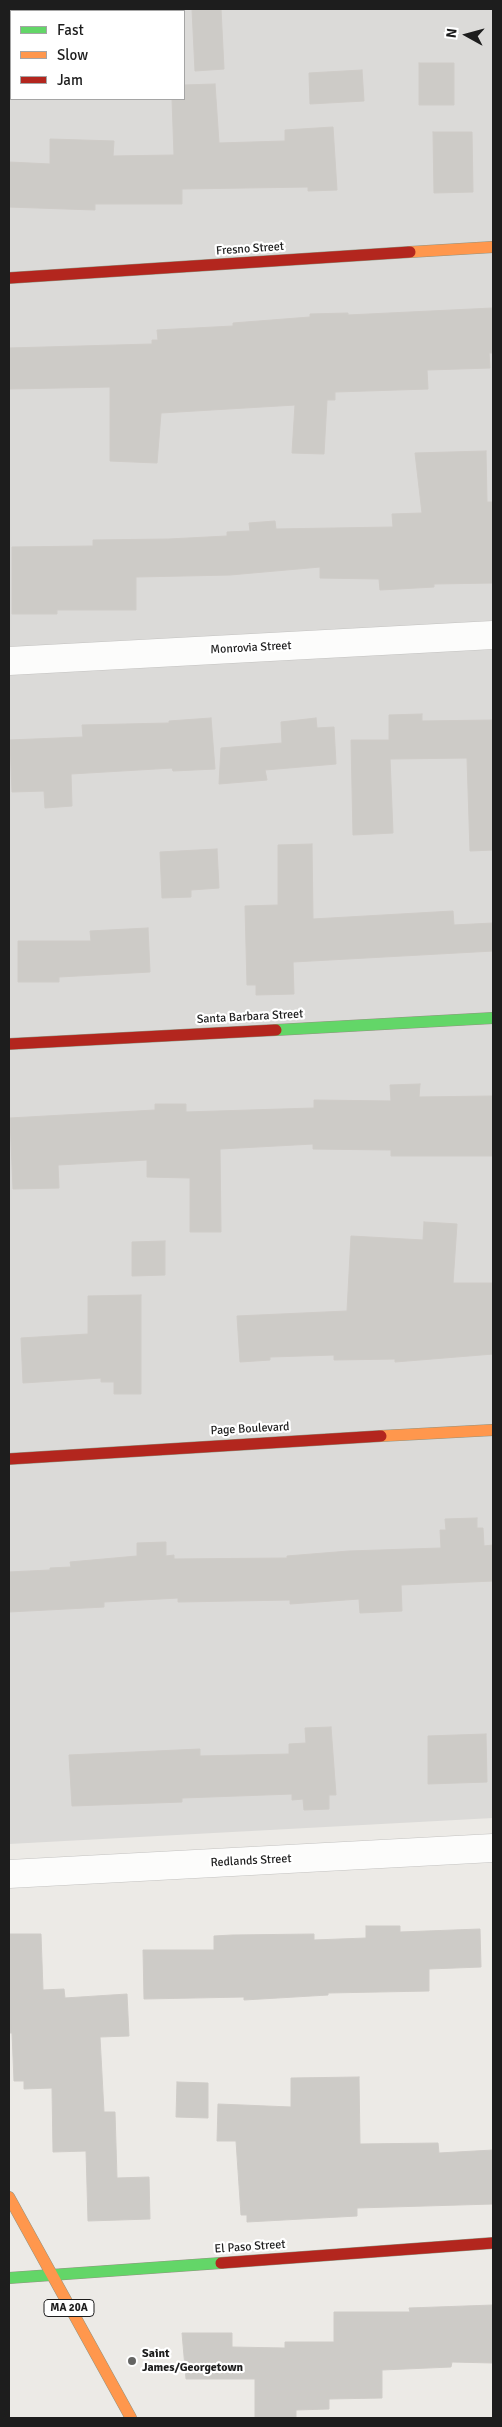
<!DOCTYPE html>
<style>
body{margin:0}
#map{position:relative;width:502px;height:2427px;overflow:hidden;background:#eceae6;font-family:Signika,sans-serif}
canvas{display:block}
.frame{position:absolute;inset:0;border:10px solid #1d1d1d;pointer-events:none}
.legend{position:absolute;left:10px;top:10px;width:175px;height:90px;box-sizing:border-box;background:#fff;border:1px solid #a5a5a5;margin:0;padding:6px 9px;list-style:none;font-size:15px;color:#1d1d1d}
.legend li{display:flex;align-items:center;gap:10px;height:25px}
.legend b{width:25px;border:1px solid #a5a5a5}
.north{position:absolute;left:442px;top:10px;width:50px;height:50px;-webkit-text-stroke:4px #fff;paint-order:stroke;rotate:277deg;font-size:14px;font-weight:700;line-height:20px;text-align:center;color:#1d1d1d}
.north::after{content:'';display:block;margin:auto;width:18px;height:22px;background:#1d1d1d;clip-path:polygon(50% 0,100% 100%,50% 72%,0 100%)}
</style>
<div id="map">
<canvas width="502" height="2427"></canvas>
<div class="frame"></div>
<ul class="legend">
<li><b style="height:6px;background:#63d668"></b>Fast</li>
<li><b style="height:6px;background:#ff974d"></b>Slow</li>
<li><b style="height:6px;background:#b3261e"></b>Jam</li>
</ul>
<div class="north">N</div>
</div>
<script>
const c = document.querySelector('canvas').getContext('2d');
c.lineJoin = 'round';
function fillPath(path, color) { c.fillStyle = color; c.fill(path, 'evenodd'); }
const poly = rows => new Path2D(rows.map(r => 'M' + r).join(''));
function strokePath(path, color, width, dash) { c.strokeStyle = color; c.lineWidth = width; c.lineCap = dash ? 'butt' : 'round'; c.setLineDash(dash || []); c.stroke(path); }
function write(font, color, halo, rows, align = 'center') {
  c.font = font + ' Signika,sans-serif'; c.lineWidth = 4.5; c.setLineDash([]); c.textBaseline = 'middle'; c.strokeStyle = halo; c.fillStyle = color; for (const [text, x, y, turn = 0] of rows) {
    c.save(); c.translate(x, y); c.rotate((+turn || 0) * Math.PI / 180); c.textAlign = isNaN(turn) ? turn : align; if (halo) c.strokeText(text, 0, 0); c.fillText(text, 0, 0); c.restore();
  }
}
const residential = poly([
 [9,9,493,9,493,1818,9,1844],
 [11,11,184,11,184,99,11,99]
]);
const building = poly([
 [192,9,221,9,224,69,195,71,192,9],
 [419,63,454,63,454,105,419,105,419,63],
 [362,70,364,101,310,104,309,73,362,70],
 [215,84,219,143,285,141,285,130,333,127,337,190,308,191,308,187,182,189,182,204,95,204,95,210,9,207,9,162,50,164,50,139,114,141,113,156,174,155,172,99,184,99,184,85,215,84],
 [433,132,472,132,473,192,434,193,433,132],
 [493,308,493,353,489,353,490,368,427,370,428,389,335,392,335,400,327,400,324,454,292,453,295,405,161,413,157,463,110,461,110,387,9,389,9,348,152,344,152,340,158,340,157,330,233,326,233,323,310,317,310,314,348,313,348,315,493,308],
 [486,451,487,502,493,502,493,583,434,584,434,587,380,590,379,579,320,578,320,567,230,575,136,577,136,610,57,610,57,614,12,614,12,547,93,546,93,540,169,539,227,536,227,532,250,531,249,523,275,521,276,529,393,527,392,514,422,513,415,453,486,451],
 [422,714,422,721,493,720,493,850,470,851,467,758,390,759,393,833,353,835,351,740,389,740,389,715,422,714],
 [211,718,215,769,173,771,172,768,71,774,72,806,45,808,44,791,12,792,10,740,83,737,82,725,169,723,169,721,211,718],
 [316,718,317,728,334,727,336,764,265,770,267,780,219,784,221,748,282,743,281,722,316,718],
 [312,844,313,919,453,911,454,925,493,923,493,951,293,962,294,994,256,995,256,985,247,985,245,906,278,905,278,845,312,844],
 [217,849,219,888,191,890,191,897,162,898,160,852,217,849],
 [148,928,150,972,59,977,59,982,18,982,18,941,91,941,90,931,148,928],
 [420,1084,419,1097,493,1096,493,1156,391,1156,391,1150,313,1149,313,1144,220,1149,221,1232,190,1232,190,1178,147,1177,147,1160,58,1165,59,1188,13,1189,10,1118,155,1110,155,1104,186,1104,186,1112,314,1108,314,1100,391,1101,390,1085,420,1084],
 [424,1222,457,1224,453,1283,493,1283,493,1354,395,1362,395,1359,334,1360,334,1355,270,1357,270,1360,240,1362,237,1316,347,1311,351,1236,423,1240,424,1222],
 [165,1241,165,1275,132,1276,132,1242,165,1241],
 [141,1295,141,1394,114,1394,114,1382,101,1382,101,1378,23,1383,21,1338,88,1334,88,1296,141,1295],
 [477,1518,477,1528,483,1528,484,1546,493,1545,493,1581,401,1585,402,1611,360,1613,359,1599,290,1604,290,1600,178,1602,178,1598,104,1602,104,1607,9,1612,9,1572,50,1570,50,1568,71,1567,70,1562,137,1556,137,1543,166,1542,166,1556,174,1555,174,1559,287,1558,287,1556,349,1551,441,1548,440,1530,446,1530,445,1519,477,1518],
 [331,1727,336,1795,329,1795,329,1809,304,1810,303,1799,292,1800,292,1794,182,1798,182,1802,72,1806,69,1755,200,1749,200,1756,289,1754,289,1744,306,1743,305,1728,331,1727],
 [486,1734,487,1782,428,1784,428,1736,486,1734],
 [366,1926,400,1926,400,1932,480,1929,481,1967,429,1969,429,1991,328,1993,328,1995,244,2000,244,1997,144,1999,143,1950,214,1950,214,1936,232,1935,314,1934,314,1940,366,1938,366,1926],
 [9,1934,41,1934,43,1990,64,1989,65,1998,127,1994,129,2036,100,2037,104,2112,115,2112,117,2178,149,2177,150,2219,88,2221,86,2151,53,2152,52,2088,24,2089,24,2081,14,2081,12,2033,9,2033,9,1934],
 [359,2077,360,2144,438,2143,439,2153,493,2150,493,2204,357,2208,357,2216,247,2222,247,2215,241,2215,236,2141,217,2141,218,2104,291,2107,291,2078,359,2077],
 [177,2082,208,2083,208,2118,176,2117,177,2082],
 [493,2305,493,2363,452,2362,451,2367,382,2370,382,2398,329,2399,329,2409,296,2410,296,2418,255,2418,255,2379,186,2379,182,2333,232,2333,232,2347,285,2348,285,2342,334,2342,334,2312,410,2312,409,2308,493,2305]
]);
const street = poly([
 [9,661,493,635],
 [9,1874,493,1848]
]);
const fast = poly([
 [276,1030,493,1018],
 [9,2278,221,2263]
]);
const slow = poly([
 [410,252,493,247],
 [381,1436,493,1430],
 [9,2197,131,2418]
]);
const jam = poly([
 [9,278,410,252],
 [9,1044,276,1030],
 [9,1459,381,1436],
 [221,2263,493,2243]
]);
const markers = [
 [132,2361,5,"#656563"]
];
const shields = [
 [69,2308,50]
];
const shieldNames = [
 ["MA 20A",69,2308]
];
const streetNames = [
 ["Fresno Street",250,249,-4],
 ["Monrovia Street",251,648,-3],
 ["Santa Barbara Street",250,1017,-3],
 ["Page Boulevard",250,1429,-3],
 ["Redlands Street",251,1861,-3],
 ["El Paso Street",250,2247,-4]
];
const poiNames = [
 ["Saint",142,2354],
 ["James/Georgetown",142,2368]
];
fillPath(residential, '#dbdad8');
fillPath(building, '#cdcbc7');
strokePath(building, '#cfccc8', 1);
strokePath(street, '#c3c2c0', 29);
strokePath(fast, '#919380', 12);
strokePath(slow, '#919380', 12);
strokePath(jam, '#919380', 12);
strokePath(street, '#fcfcfb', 28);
strokePath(fast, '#63d668', 11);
strokePath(slow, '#ff974d', 11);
strokePath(jam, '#b3261e', 11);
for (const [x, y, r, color] of markers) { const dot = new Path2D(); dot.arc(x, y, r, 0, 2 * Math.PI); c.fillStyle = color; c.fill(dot); strokePath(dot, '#fff', 2); }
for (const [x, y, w] of shields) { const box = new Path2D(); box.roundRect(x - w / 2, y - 8.5, w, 17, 4); c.fillStyle = '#fff'; c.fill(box); strokePath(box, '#1d1d1d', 1); }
write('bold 11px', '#1d1d1d', null, shieldNames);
write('12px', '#1d1d1d', '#fff', streetNames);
write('bold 12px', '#1d1d1d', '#fff', poiNames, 'left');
</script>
